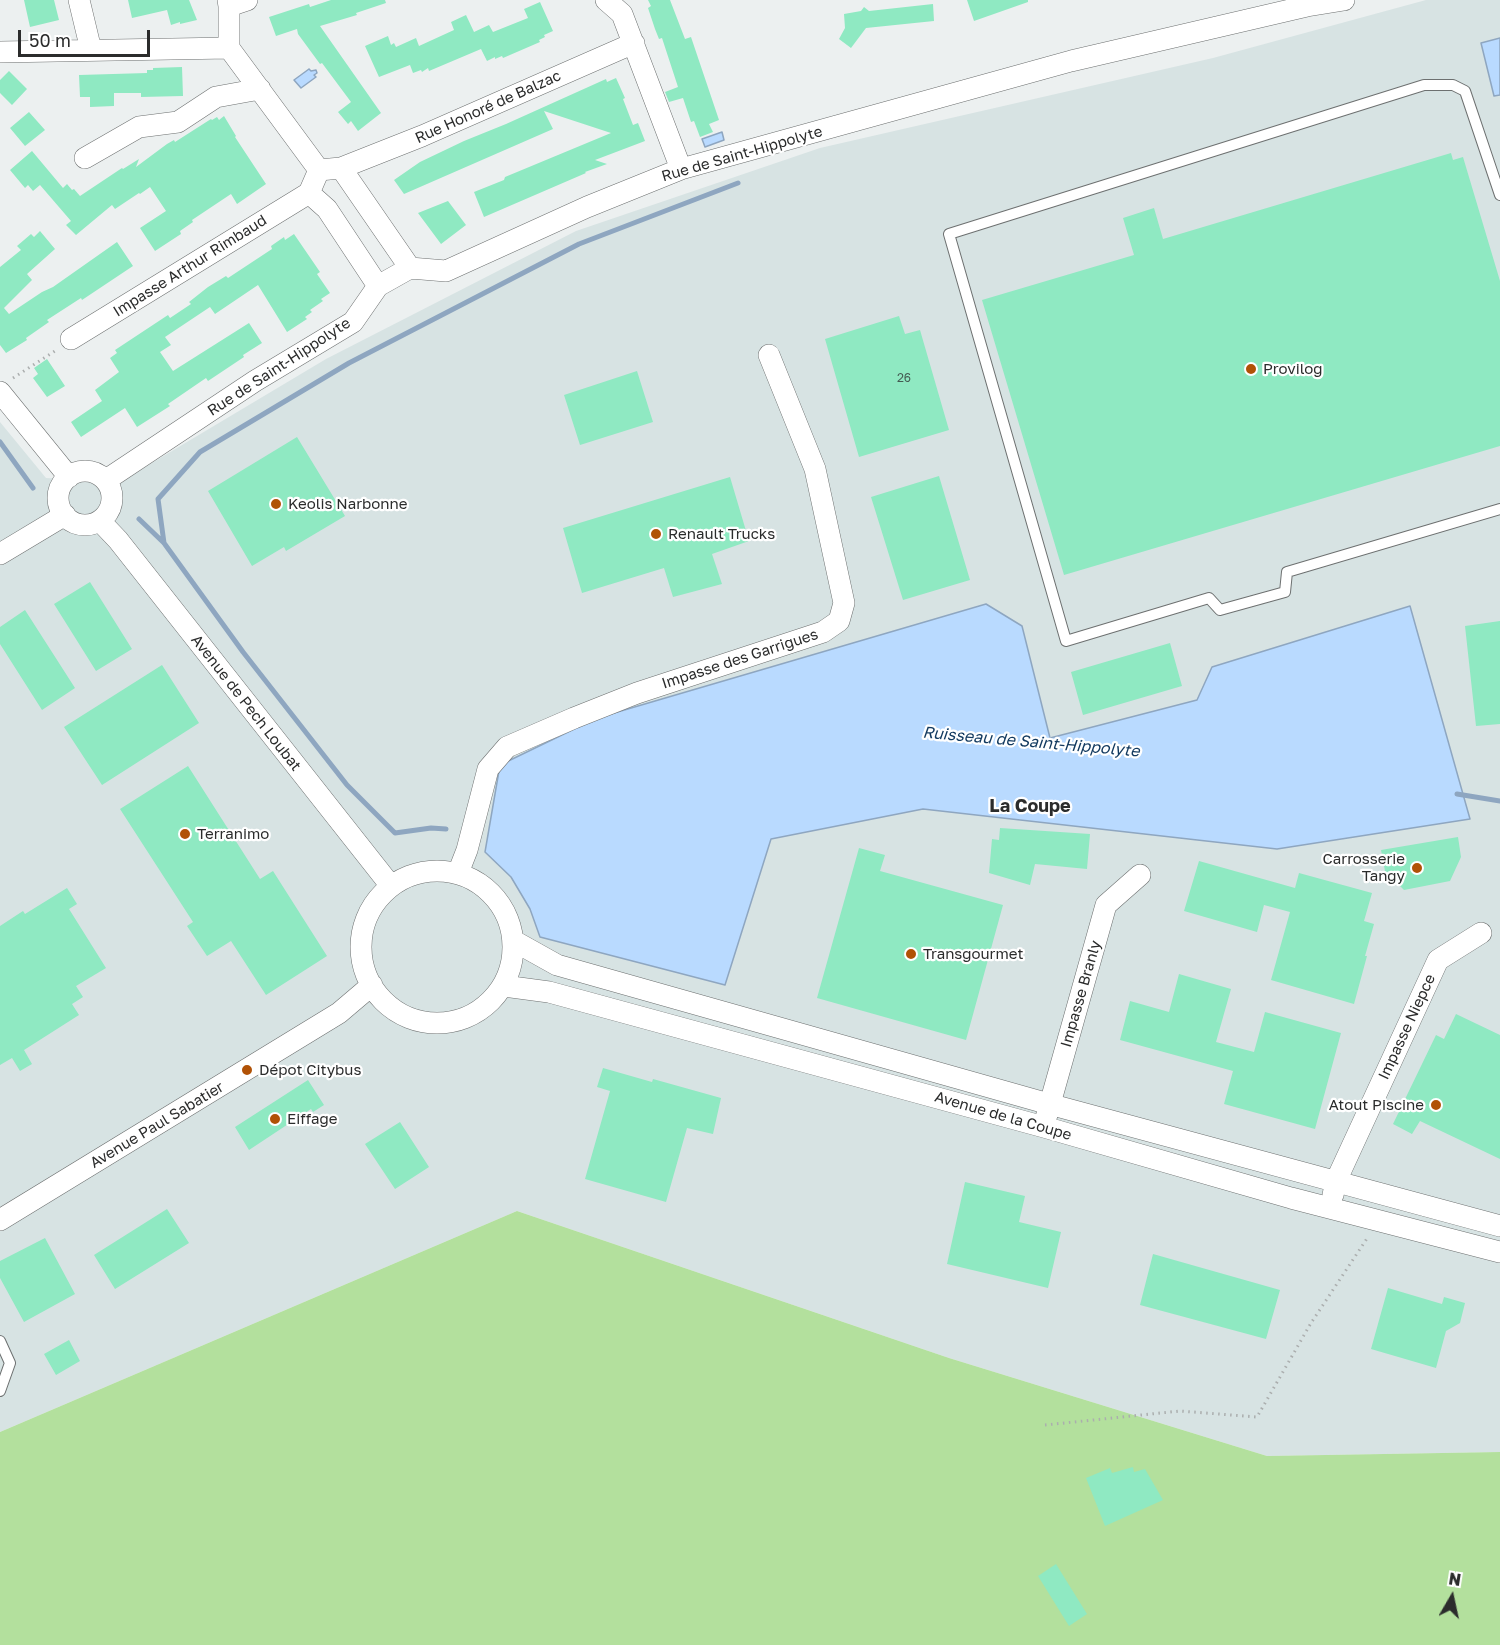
<!DOCTYPE html>
<meta charset="utf-8">
<style>
body{margin:0}
#map{position:relative;width:1500px;height:1645px;overflow:hidden;background:#ecf0f0;font-family:"Golos Text",sans-serif}
canvas{display:block}
.north{position:absolute;left:1422px;top:1567px;width:60px;height:60px;-webkit-text-stroke:4px #fff;paint-order:stroke;rotate:9deg;font-size:16px;font-weight:700;line-height:24px;text-align:center;color:#2b2c2c}
.north::after{content:'';display:block;margin:auto;width:21px;height:27px;background:#2b2c2c;clip-path:polygon(50% 0,100% 100%,50% 72%,0 100%)}
.scale{position:absolute;left:18px;top:30px;width:132px;height:27px;box-sizing:border-box;border:3px solid #2b2c2c;border-top:0;padding-left:8px;font-size:18px;line-height:21px;white-space:nowrap;color:#2b2c2c;-webkit-text-stroke:4px #fff;paint-order:stroke}
</style>
<div id="map">
<canvas width="1500" height="1645"></canvas>
<div class="north">N</div>
<div class="scale">50 m</div>
</div>
<script>
const c = document.querySelector('canvas').getContext('2d');
c.lineJoin = 'round';
function fillPath(path, color) { c.fillStyle = color; c.fill(path, 'evenodd'); }
const poly = rows => new Path2D(rows.map(r => 'M' + r).join(''));
function strokePath(path, color, width, dash) { c.strokeStyle = color; c.lineWidth = width; c.lineCap = dash ? 'butt' : 'round'; c.setLineDash(dash || []); c.stroke(path); }
function write(font, color, halo, rows, align = 'center') {
  c.font = font + ' "Golos Text",sans-serif'; c.lineWidth = 4.5; c.setLineDash([]); c.textBaseline = 'middle'; c.strokeStyle = halo; c.fillStyle = color; for (const [text, x, y, turn = 0] of rows) {
    c.save(); c.translate(x, y); c.rotate((+turn || 0) * Math.PI / 180); c.textAlign = isNaN(turn) ? turn : align; if (halo) c.strokeText(text, 0, 0); c.fillText(text, 0, 0); c.restore();
  }
}
const built = poly([
 [1426,0,1500,0,1500,1452,1267,1456,949,1358,517,1211,0,1432,0,422,46,478,120,482,326,359,576,231,820,148,1213,58]
]);
const green = poly([
 [517,1211,949,1358,1267,1456,1500,1452,1500,1645,0,1645,0,1432]
]);
const water = poly([
 [1500,38,1500,95,1494,96,1481,43,1500,38],
 [309,69,311,71,316,70,317,73,314,75,316,77,301,88,294,80,309,69],
 [722,132,724,140,705,147,702,139,722,132],
 [986,604,1022,626,1050,738,1197,700,1212,667,1410,606,1470,819,1277,849,923,809,771,839,725,985,540,937,530,909,511,877,485,852,500,765,597,718,986,604]
]);
const stream = poly([
 [0,442,33,488],
 [139,519,164,543,243,652,347,785,395,833,431,828,446,829],
 [164,543,158,499,200,452,349,363,579,244,738,183],
 [1457,794,1500,801]
]);
const building = poly([
 [24,0,54,0,59,20,30,27],
 [128,0,189,0,197,20,180,24,180,22,171,25,167,10,132,18],
 [331,0,385,0,386,3,356,13,357,15,320,26,381,113,358,131,351,121,348,124,338,112,351,102,322,63,320,64,298,34,297,29,276,36,269,17,309,4,310,7],
 [648,0,670,0,685,39,691,37,719,120,709,124,713,132,700,137,694,121,691,122,683,98,669,102,665,92,678,87,662,38,659,39,655,29,648,8,651,6],
 [967,0,1028,0,1028,2,974,21],
 [540,2,553,31,544,35,545,37,539,40,540,42,503,58,502,56,495,59,495,57,487,61,481,49,429,71,428,68,422,72,421,70,413,73,410,65,379,77,365,46,388,36,391,45,394,43,396,47,416,38,419,46,454,30,451,22,466,15,474,32,489,25,493,32,528,18,524,9],
 [933,4,934,21,866,28,851,48,839,39,845,28,844,14,861,11,864,7,869,11],
 [182,67,183,96,141,97,141,93,114,93,114,106,90,107,90,97,80,97,79,75,147,73,147,70,153,70,153,68],
 [9,71,27,89,12,105,0,93,0,80],
 [616,78,625,98,623,99,633,125,638,123,645,141,595,160,607,164,585,172,586,173,484,217,474,192,504,180,505,177,611,133,544,111,553,129,404,194,394,180,420,162,464,141,506,124,606,79,607,82],
 [29,112,45,130,25,146,10,128],
 [224,116,236,136,235,137,266,184,237,204,231,194,192,220,193,222,180,231,181,234,155,251,140,228,166,211,150,187,140,194,139,193,115,209,112,205,76,235,66,225,71,221,40,185,33,191,28,185,25,188,10,170,32,151,63,188,67,184,72,190,74,189,80,196,122,168,123,169,139,159,136,167,167,144,174,140,175,142,211,119,212,120,217,117,219,120],
 [1451,153,1453,160,1463,157,1500,281,1500,446,1064,575,982,300,1134,255,1123,218,1154,208,1163,239],
 [448,201,466,225,441,244,418,213],
 [40,231,55,249,27,274,32,280,4,308,9,314,42,292,53,287,117,242,133,266,82,300,81,298,47,320,49,322,26,338,27,340,6,353,0,345,0,267,21,250,17,246,31,234,34,237],
 [294,234,320,272,317,274,330,293,321,299,323,301,310,310,312,312,305,317,307,319,287,332,258,285,215,314,210,307,165,337,171,345,160,352,173,371,249,323,262,343,243,355,244,357,208,381,206,378,168,404,170,406,137,427,125,408,81,437,71,422,102,401,95,390,119,372,110,358,117,353,115,350,168,315,170,318,191,304,189,302,208,287,226,276,228,278,272,249,271,246,284,237,285,240],
 [899,316,905,334,920,330,949,430,859,457,825,339],
 [47,359,65,386,47,397,33,378,38,374,34,368],
 [637,371,653,422,580,445,564,395],
 [297,437,345,516,286,551,284,547,252,566,208,491],
 [939,476,970,580,903,600,871,497],
 [730,477,749,541,712,554,722,584,673,597,664,568,582,593,563,528],
 [90,582,132,649,96,671,54,604],
 [25,610,75,688,42,710,0,644,0,627],
 [1500,621,1500,724,1476,726,1465,626],
 [1170,643,1182,686,1083,715,1071,672],
 [162,665,199,723,102,785,64,727],
 [188,766,260,879,273,871,327,956,266,995,231,941,207,956,187,926,193,922,120,809],
 [1000,828,1090,834,1087,869,1035,864,1030,885,989,873,992,839,999,840],
 [1458,837,1461,857,1450,881,1404,890,1385,871,1381,850],
 [859,848,885,855,880,871,1003,905,966,1040,817,998],
 [1199,861,1295,888,1299,873,1372,893,1364,921,1374,924,1365,956,1367,956,1354,1004,1271,980,1290,912,1264,905,1257,932,1184,911],
 [67,888,77,904,69,909,106,968,76,986,83,997,72,1004,79,1015,24,1050,32,1064,20,1071,12,1058,0,1065,0,926,23,911,25,914],
 [1179,974,1231,989,1216,1042,1254,1052,1265,1012,1341,1033,1315,1129,1224,1104,1233,1071,1120,1040,1130,1001,1169,1012],
 [1456,1014,1500,1035,1500,1159,1420,1121,1412,1134,1393,1124,1436,1035,1444,1039],
 [603,1068,652,1082,653,1079,721,1098,713,1134,687,1128,666,1202,585,1179,610,1091,597,1087],
 [308,1080,324,1105,313,1112,311,1109,249,1150,235,1127],
 [400,1122,429,1167,395,1189,365,1144],
 [965,1182,1025,1196,1019,1222,1061,1232,1048,1288,947,1264],
 [167,1209,189,1243,115,1289,94,1255],
 [45,1238,75,1294,24,1322,0,1278,0,1261],
 [1153,1254,1280,1290,1266,1339,1140,1305],
 [1388,1288,1442,1304,1444,1297,1465,1303,1460,1323,1446,1331,1436,1368,1371,1349],
 [69,1340,80,1361,56,1375,44,1354],
 [1133,1467,1134,1472,1145,1469,1163,1500,1105,1526,1086,1478,1110,1468,1112,1473],
 [1056,1564,1087,1614,1069,1626,1038,1576]
]);
const path = poly([
 [13,378,58,349],
 [1045,1425,1180,1411,1257,1417,1311,1323,1368,1237]
]);
const service = poly([
 [1500,195,1465,91,1453,85,1424,85,949,234,1066,641,1209,598,1220,610,1285,592,1287,572,1500,509],
 [0,1341,10,1363,0,1391]
]);
const minor = poly([
 [79,0,91,50],
 [228,0,229,6,229,48],
 [606,0,622,14,681,169],
 [229,6,247,0],
 [229,48,319,170],
 [0,52,229,48],
 [85,158,139,127,178,122,216,97,260,89],
 [341,168,422,136,634,43],
 [378,286,327,209,309,193,319,170,341,168,410,268],
 [71,339,309,193],
 [0,392,69,477],
 '58 498a27 27 0 1 1 54 0a27 27 0 1 1-54 0Z',
 [106,480,255,381,353,322,378,286,410,268,446,271,587,207,681,169,1071,61,1307,6,1344,0],
 [100,521,118,540,391,886],
 [0,554,65,515],
 '361 947a76 76 0 1 1 152 0a76 76 0 1 1-152 0Z',
 [458,873,467,850,488,769,507,747,574,718,637,693,823,632,839,621,844,603,815,469,769,355],
 [514,941,557,965,1049,1104,1500,1226],
 [504,986,549,992,1044,1127,1291,1198,1500,1252],
 [1046,1118,1106,905,1140,875],
 [1333,1195,1336,1181,1438,960,1481,933],
 [0,1220,339,1013,372,985]
]);
const markers = [
 [1251,369,6,"#b15206"],
 [276,504,6,"#b15206"],
 [656,534,6,"#b15206"],
 [185,834,6,"#b15206"],
 [1417,868,6,"#b15206"],
 [911,954,6,"#b15206"],
 [247,1070,6,"#b15206"],
 [1436,1105,6,"#b15206"],
 [275,1119,6,"#b15206"]
];
const numberNames = [
 ["26",904,378]
];
const streetNames = [
 ["Rue Honoré de Balzac",488,107,-24],
 ["Rue de Saint-Hippolyte",742,154,-16],
 ["Impasse Arthur Rimbaud",190,266,-32],
 ["Rue de Saint-Hippolyte",279,367,-33],
 ["Impasse des Garrigues",740,659,-18],
 ["Avenue de Pech Loubat",246,703,52],
 ["Impasse Branly",1081,994,-74],
 ["Impasse Niepce",1407,1027,-65],
 ["Avenue de la Coupe",1003,1116,16],
 ["Avenue Paul Sabatier",157,1125,-31]
];
const poiNames = [
 ["Provilog",1263,369],
 ["Keolis Narbonne",288,504],
 ["Renault Trucks",668,534],
 ["Terranimo",197,834],
 ["Carrosserie",1405,859,"right"],
 ["Tangy",1405,876,"right"],
 ["Transgourmet",923,954],
 ["Dépot Citybus",259,1070],
 ["Atout Piscine",1424,1105,"right"],
 ["Eiffage",287,1119]
];
const waterNames = [
 ["Ruisseau de Saint-Hippolyte",1031,742,5]
];
const quarterNames = [
 ["La Coupe",1030,806]
];
fillPath(built, '#d7e3e3');
fillPath(green, '#b3e09d');
fillPath(water, '#b9daff');
strokePath(water, '#8ea6c0', 1.5);
strokePath(stream, '#8ea6c0', 5);
fillPath(building, '#8fe9c2');
strokePath(service, '#6d7070', 12);
strokePath(minor, '#6d7070', 22);
strokePath(path, '#abaeae', 3, [1.5, 4.5]);
strokePath(service, '#fff', 10);
strokePath(minor, '#fff', 21);
for (const [x, y, r, color] of markers) { const dot = new Path2D(); dot.arc(x, y, r, 0, 2 * Math.PI); c.fillStyle = color; c.fill(dot); strokePath(dot, '#fff', 2); }
write('12px', '#445b52', null, numberNames);
write('15px', '#2b2c2c', '#fff', streetNames);
write('15px', '#2b2c2c', '#fff', poiNames, 'left');
write('italic 16px', '#11395f', '#fff', waterNames);
write('bold 18px', '#2b2c2c', '#fff', quarterNames);
</script>
